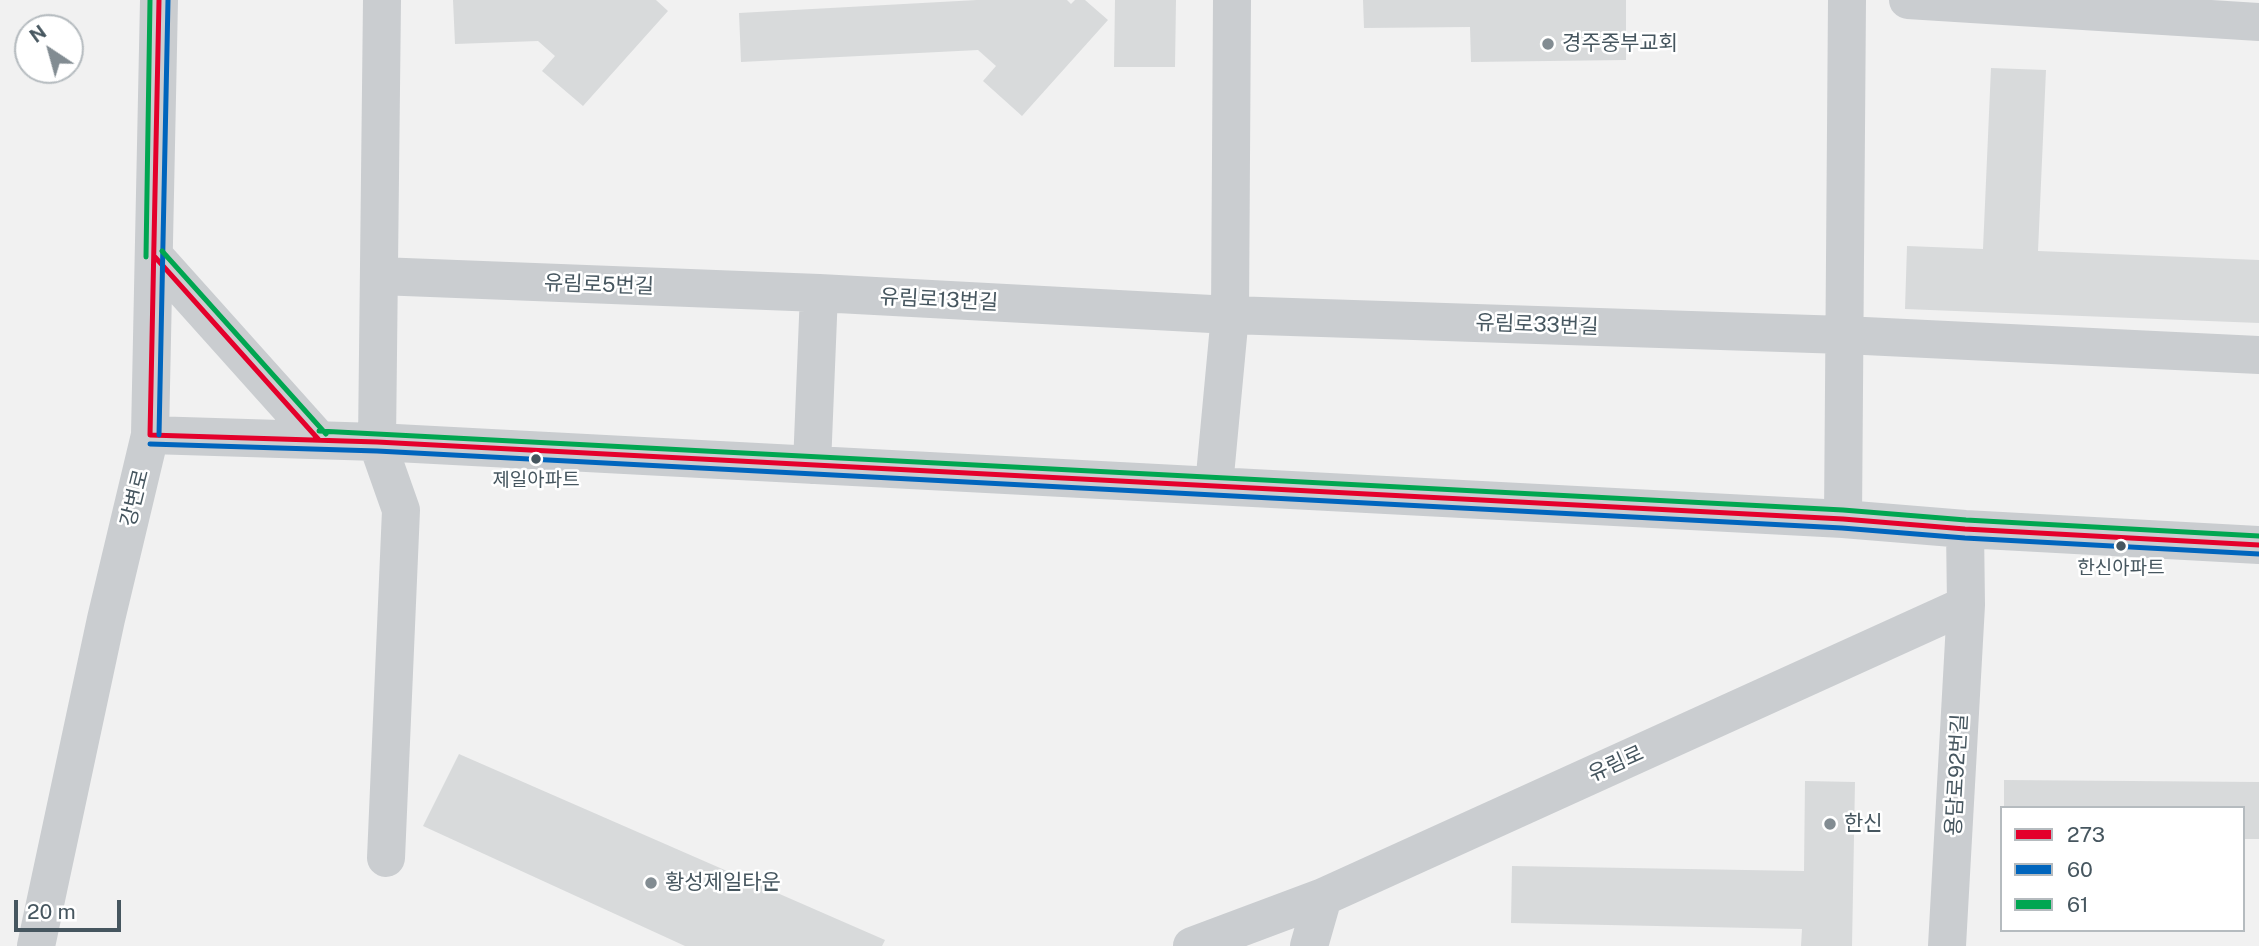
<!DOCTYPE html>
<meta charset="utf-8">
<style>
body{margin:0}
#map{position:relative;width:2259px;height:946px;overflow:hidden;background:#f1f1f1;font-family:"Public Sans",sans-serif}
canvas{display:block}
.legend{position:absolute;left:2000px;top:806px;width:245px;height:126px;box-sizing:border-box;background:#fff;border:2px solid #b5bbbf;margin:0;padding:9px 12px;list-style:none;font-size:21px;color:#46565f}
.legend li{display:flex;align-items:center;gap:14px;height:35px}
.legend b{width:35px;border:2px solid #b5bbbf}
.north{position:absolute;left:14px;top:14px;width:70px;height:70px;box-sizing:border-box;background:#fff;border:2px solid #b5bbbf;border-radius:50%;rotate:324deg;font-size:19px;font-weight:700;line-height:28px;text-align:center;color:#46565f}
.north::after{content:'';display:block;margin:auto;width:24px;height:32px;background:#828c92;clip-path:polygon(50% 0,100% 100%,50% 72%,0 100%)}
.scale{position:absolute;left:14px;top:900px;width:107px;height:32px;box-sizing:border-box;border:4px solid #46565f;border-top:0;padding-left:9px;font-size:21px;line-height:24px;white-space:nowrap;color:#46565f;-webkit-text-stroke:5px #fff;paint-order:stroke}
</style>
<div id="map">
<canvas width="2259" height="946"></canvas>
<ul class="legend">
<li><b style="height:9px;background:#e4002b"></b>273</li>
<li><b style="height:9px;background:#0065bd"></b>60</li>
<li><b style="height:9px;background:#00a651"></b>61</li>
</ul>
<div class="north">N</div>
<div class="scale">20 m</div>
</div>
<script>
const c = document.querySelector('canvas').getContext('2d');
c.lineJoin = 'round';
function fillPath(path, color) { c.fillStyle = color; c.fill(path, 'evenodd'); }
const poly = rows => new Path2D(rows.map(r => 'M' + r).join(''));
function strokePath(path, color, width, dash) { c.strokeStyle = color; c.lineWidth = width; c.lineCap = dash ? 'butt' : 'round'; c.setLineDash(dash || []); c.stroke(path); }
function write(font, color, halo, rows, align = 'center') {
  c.font = font + ' "Public Sans","Noto Sans KR",sans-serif'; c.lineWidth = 5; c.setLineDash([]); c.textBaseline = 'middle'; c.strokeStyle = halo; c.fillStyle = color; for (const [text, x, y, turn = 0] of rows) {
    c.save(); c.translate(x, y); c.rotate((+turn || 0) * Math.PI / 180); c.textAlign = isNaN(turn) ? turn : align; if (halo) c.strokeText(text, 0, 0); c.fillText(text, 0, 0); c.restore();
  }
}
const building = poly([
 [453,0,656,0,668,11,583,106,542,71,555,56,538,41,455,44],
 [977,0,1067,0,1071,4,1075,0,1085,0,1108,20,1022,116,983,81,996,66,978,50,741,62,739,13],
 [1115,0,1176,0,1175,67,1114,67],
 [1363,0,1626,0,1626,60,1471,62,1470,27,1364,28],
 [1991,68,2046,70,2038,251,2259,260,2259,323,1905,309,1907,246,1983,249],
 [459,754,885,940,882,946,685,946,423,826],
 [2004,780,2259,782,2259,839,2243,839,2243,808,2004,808],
 [1805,781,1855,782,1852,946,1801,946,1802,929,1511,923,1512,866,1804,871]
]);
const minor = poly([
 [382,0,377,442,401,510,386,858],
 [1908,0,2259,22],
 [155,257,319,440],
 [379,276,819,293],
 [150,435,377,442,1843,519,1965,529,2259,545],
 [812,465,819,293,1230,315,1844,335,2259,355],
 [1214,486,1230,315,1232,0],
 [1843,519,1847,0],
 [36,946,106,619,150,435,159,0],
 [1192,946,1323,897,1966,605,1965,529],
 [1309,946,1323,897],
 [1947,946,1966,605]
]);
const bus1 = poly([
 [155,257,319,440],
 [150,435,377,442,1843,519,1965,529,2259,545],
 [150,435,159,0]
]);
const bus2 = poly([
 [159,435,168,0],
 [150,444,377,451,1842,528,1965,538,2259,554]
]);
const bus3 = poly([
 [162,251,326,434],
 [146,257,150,0],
 [319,431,1843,510,1966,520,2259,536]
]);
const markers = [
 [1548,44,7,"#828c92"],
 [536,459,6,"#46565f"],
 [2121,546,6,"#46565f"],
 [1830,824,7,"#828c92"],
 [651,883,7,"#828c92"]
];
const busNames = [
 ["제일아파트",536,480],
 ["한신아파트",2121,568]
];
const poiNames = [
 ["경주중부교회",1562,44],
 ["한신",1844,824],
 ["황성제일타운",665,883]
];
const streetNames = [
 ["유림로5번길",599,285,2],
 ["유림로13번길",939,300,3],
 ["유림로33번길",1537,325,2],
 ["강변로",135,498,-76],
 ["유림로",1616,764,-24],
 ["용담로92번길",1957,775,-87]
];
fillPath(building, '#d8dadb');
strokePath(minor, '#cacdd0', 38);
strokePath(bus1, '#e4002b', 5);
strokePath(bus2, '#0065bd', 5);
strokePath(bus3, '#00a651', 5);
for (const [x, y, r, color] of markers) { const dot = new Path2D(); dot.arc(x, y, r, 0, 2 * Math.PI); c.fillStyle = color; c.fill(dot); strokePath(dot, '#fff', 2.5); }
write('19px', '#46565f', '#fff', busNames);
write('21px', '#46565f', '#fff', poiNames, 'left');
write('21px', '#46565f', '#fff', streetNames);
</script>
